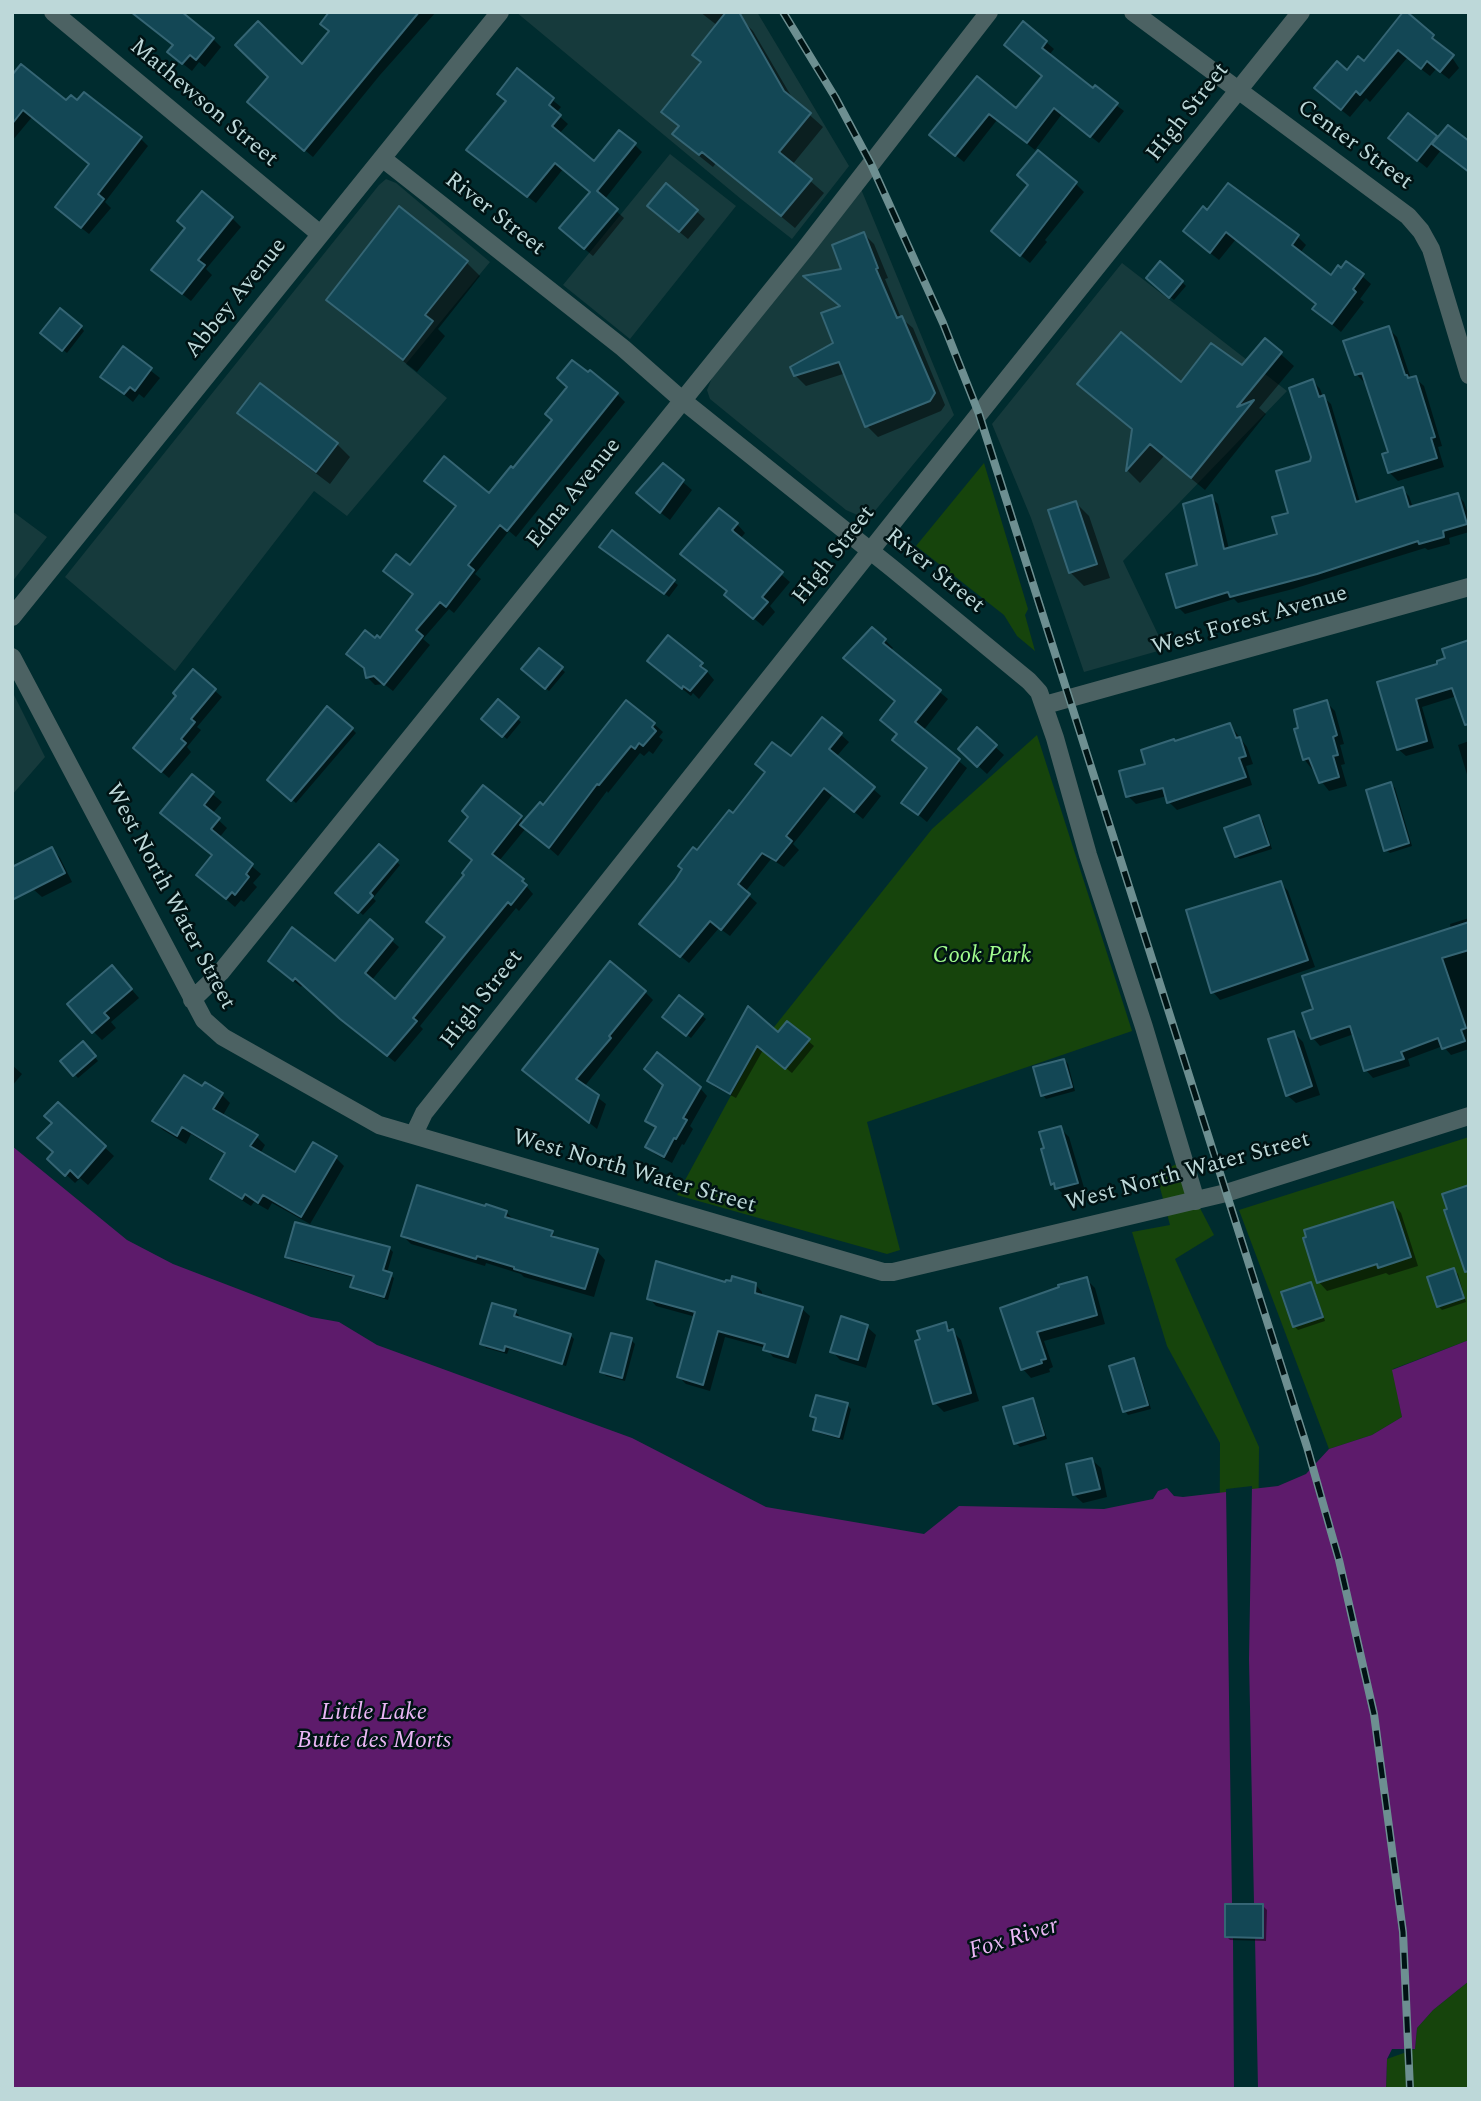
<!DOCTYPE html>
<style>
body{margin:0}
#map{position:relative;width:1481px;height:2101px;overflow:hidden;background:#002c2f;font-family:Spectral,serif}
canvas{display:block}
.frame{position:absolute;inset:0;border:14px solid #bdd8d9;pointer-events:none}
</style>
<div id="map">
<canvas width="1481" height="2101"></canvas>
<div class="frame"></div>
</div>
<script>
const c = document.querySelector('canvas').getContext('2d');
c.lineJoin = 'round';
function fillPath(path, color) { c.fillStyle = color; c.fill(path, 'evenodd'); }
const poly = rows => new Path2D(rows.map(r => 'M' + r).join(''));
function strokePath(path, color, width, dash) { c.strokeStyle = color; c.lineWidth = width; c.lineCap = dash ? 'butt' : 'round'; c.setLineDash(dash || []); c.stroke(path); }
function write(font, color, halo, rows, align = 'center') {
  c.font = font + ' Spectral,serif'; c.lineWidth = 5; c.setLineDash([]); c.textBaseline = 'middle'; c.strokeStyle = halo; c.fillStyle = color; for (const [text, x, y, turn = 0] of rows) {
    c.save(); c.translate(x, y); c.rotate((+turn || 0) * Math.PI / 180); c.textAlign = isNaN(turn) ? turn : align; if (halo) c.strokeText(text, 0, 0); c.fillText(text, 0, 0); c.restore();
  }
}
const built = poly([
 [516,12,757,12,849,166,792,239,741,199],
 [670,154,736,206,630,339,563,285],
 [386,179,396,183,490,262,406,364,447,398,347,516,314,491,175,671,65,577,379,185],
 [861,189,954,415,874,512,862,517,846,510,710,399,707,390,712,378],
 [1122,263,1287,391,1123,561,1165,649,1084,672,1031,518,992,424],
 [12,511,47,537,12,582],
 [12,691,45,757,12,795]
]);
const green = poly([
 [984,463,1028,609,1025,615,1035,651,1017,636,1004,615,916,546],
 [1037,735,1132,1031,867,1122,900,1250,887,1254,677,1195,755,1051,932,829],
 [1469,1137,1469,1340,1393,1369,1402,1417,1372,1435,1329,1449,1239,1210],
 [1177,1164,1214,1235,1175,1259,1259,1447,1254,2089,1217,2089,1220,1443,1167,1346,1132,1232,1170,1225,1156,1173],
 [1469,1981,1469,2089,1386,2089,1387,2059,1415,2049,1417,2028,1433,2010]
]);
const water = poly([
 [12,1146,127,1240,173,1264,311,1317,339,1322,377,1345,632,1438,766,1507,924,1534,959,1506,1104,1509,1153,1499,1158,1491,1167,1488,1174,1496,1183,1497,1278,1486,1306,1474,1329,1449,1372,1435,1402,1417,1392,1370,1469,1340,1469,1981,1433,2010,1417,2028,1415,2049,1392,2049,1387,2059,1386,2089,12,2089]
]);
const pier = poly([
 [1252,1486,1249,1659,1254,1903,1263,1904,1263,1938,1255,1938,1258,2089,1234,2089,1233,1938,1225,1937,1225,1903,1232,1903,1226,1489]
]);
const shadow = poly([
 [350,12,436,12,380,75,313,157,257,110,303,67],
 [700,12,734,12,753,31,794,101,823,127,792,165,824,193,795,228,716,163,713,167,688,147,675,133,680,127,663,111,702,63,718,26],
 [1405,13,1442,45,1440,46,1453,59,1459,68,1449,79,1436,69,1430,76,1407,58,1370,102,1366,98,1350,117,1325,97,1347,72,1364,64],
 [213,39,221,47,205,67,199,62,192,71,178,60,174,46],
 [1046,42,1054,49,1049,55,1124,111,1099,143,1062,114,1035,150,997,120,964,162,939,142,977,79,1016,111,1044,76,1014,52],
 [517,71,561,107,556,113,568,124,559,134,594,164,635,145,642,152,604,200,624,218,593,256,569,236,591,192,563,169,536,203,476,158,507,102,499,94],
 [12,78,141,139,148,146,105,202,111,208,89,234,65,215,91,164,32,117,12,141],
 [1408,116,1438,140,1441,150,1427,168,1390,138],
 [1075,183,1084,192,1045,240,1047,242,1030,263,1001,239],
 [1228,186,1298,237,1306,245,1300,253,1331,278,1347,263,1371,284,1360,299,1364,302,1341,332,1314,309,1317,304,1236,239,1219,260,1194,240,1207,212],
 [399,209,467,263,480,276,438,329,445,336,417,372,341,313,328,299],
 [696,211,705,219,688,239,658,214],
 [232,218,241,227,206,269,212,275,191,301,162,278],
 [864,234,874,244,888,278,885,279,901,318,913,328,945,405,941,411,878,437,867,426,846,373,806,386,795,375,835,344,841,307,806,277,844,270],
 [1152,282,1182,282,1186,286,1174,300],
 [81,327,84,331,67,353,46,336],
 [1388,328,1397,337,1411,379,1415,378,1424,386,1442,446,1438,447,1444,467,1398,481,1389,472,1390,453,1367,383,1365,383,1356,374],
 [1265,340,1294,366,1259,408,1266,414,1205,490,1164,456,1140,483,1128,471,1134,431,1080,384,1181,384,1242,368],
 [123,349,160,378,144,398,139,394,133,402,102,376],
 [1313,381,1320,389,1323,397,1331,404,1360,502,1402,489,1409,496,1413,508,1457,495,1464,502,1469,517,1469,532,1449,538,1450,544,1428,550,1425,548,1293,589,1238,603,1234,599,1185,614,1178,607,1199,566,1211,497,1218,504,1229,549,1279,535,1312,462],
 [617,394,625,402,516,537,509,531,475,574,481,579,454,613,449,609,423,639,430,645,393,691,384,684,375,685,367,677,366,669,356,661,375,640,380,640,414,595,385,571,410,568,457,507,434,488,489,495,514,471],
 [239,413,337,444,350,457,330,484,253,426],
 [663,465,692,490,670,520,647,502],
 [1076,503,1089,516,1110,578,1084,586,1070,572],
 [737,524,745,533,740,539,790,582,770,606,775,612,763,626,735,603,728,592,691,562],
 [612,533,678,585,669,597,605,551],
 [885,640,893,648,890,651,948,699,923,731,967,768,927,822,904,803,929,769,898,735,897,701,853,665],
 [1469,642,1469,732,1457,696,1422,707,1434,748,1406,756,1398,749,1379,683,1440,665],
 [649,661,701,664,714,680,699,699,693,693,691,696],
 [561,669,565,672,549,691,527,673],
 [193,672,222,697,197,727,201,730,187,747,191,752,169,778,142,755],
 [498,702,521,722,507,739,483,719],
 [1326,702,1335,711,1344,744,1340,745,1345,764,1341,765,1347,786,1329,791,1304,759],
 [823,719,849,742,836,757,881,796,863,819,833,794,793,844,799,850,784,867,771,859,745,892,757,903,730,936,719,928,689,963,649,931,697,852,791,759],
 [654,724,663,732,659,737,663,740,653,754,649,751,644,756,640,753,608,793,607,791,558,856,526,828,499,861,522,881,533,894,519,911,516,908,474,959,420,1026,423,1029,395,1062,350,1027,303,984,301,987,277,968,335,964,391,940,399,947,371,981,395,1001,446,938,467,875,474,861,470,817,483,787,525,822],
 [1230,725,1247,747,1253,764,1246,766,1252,785,1177,810,1169,802,1167,796,1136,804,1128,796,1147,765,1175,743],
 [352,729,356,733,296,803,269,780],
 [977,730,1004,755,987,774,960,749],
 [1469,741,1469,781,1458,745],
 [192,777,222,802,212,814,227,828,219,838,261,874,253,883,257,887,244,902,241,900,235,907,198,875,214,856],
 [1391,784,1395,788,1412,846,1390,853,1386,850],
 [1259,817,1263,821,1272,849,1240,859,1236,856],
 [380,847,400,865,373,898,376,901,363,915,338,893],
 [52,849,60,858,72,882,42,897,33,889],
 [1281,883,1288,891,1315,967,1220,1000,1213,992],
 [1469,918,1469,1049,1451,1055,1443,1046,1408,1059,1410,1066,1373,1078,1366,1070,1354,1034,1320,1046,1313,1038,1451,929,1450,924],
 [120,976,139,998,111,1022,116,1028,102,1040,93,1031],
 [645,992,653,1000,584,1087,606,1104,597,1129,533,1077],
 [679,997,706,1019,691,1038,668,1021],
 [749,1009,779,1034,787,1023,814,1046,792,1073,763,1050,736,1098,715,1087,709,1081],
 [1294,1033,1303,1042,1320,1095,1296,1103,1287,1095],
 [83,1043,98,1061,78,1078,62,1061],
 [1064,1060,1068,1064,1075,1091,1046,1099,1043,1095],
 [12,1065,22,1074,12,1086],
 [700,1088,707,1096,690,1126,693,1129,684,1145,682,1144,672,1163,655,1154,647,1147,657,1130,647,1121],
 [203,1089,222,1095,230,1103,222,1117,256,1136,265,1145,260,1154,295,1175,336,1158,344,1166,310,1224,272,1203,268,1210,254,1202,251,1206,221,1187,212,1179,226,1155,191,1134,186,1144,163,1130,154,1121],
 [58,1104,114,1156,88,1185,80,1178,75,1183,58,1167,53,1123],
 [1060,1128,1069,1137,1085,1191,1066,1197,1053,1184],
 [1393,1204,1401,1213,1418,1266,1389,1275,1386,1273,1327,1291,1319,1282],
 [506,1212,515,1221,552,1233,559,1240,597,1251,605,1260,594,1297,524,1277,521,1274,486,1263,485,1266,411,1244,403,1236],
 [389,1248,393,1252,387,1273,394,1278,388,1300,356,1290,352,1286,355,1278,291,1261,287,1257],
 [1454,1270,1458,1274,1466,1302,1442,1310,1438,1306],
 [1086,1279,1095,1288,1105,1324,1044,1341,1053,1367,1049,1369,1050,1372,1031,1378,1023,1369,1003,1309],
 [726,1284,755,1284,762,1292,762,1297,802,1309,810,1316,796,1364,773,1357,766,1348,725,1337,710,1391,686,1384,679,1377,696,1317,656,1306,649,1298],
 [1310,1284,1314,1288,1325,1321,1298,1330,1294,1326],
 [515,1312,519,1315,518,1319,570,1335,574,1339,566,1366,509,1349,507,1354,486,1348,482,1344],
 [945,1324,961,1340,979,1401,944,1412,935,1403],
 [867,1327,876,1335,866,1368,840,1360,832,1351],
 [631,1340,635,1344,625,1381,606,1376,602,1372],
 [1133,1360,1137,1364,1151,1409,1128,1415,1125,1411],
 [1033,1400,1036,1404,1047,1439,1020,1447,1016,1443],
 [847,1405,851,1409,843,1440,819,1433,815,1429,816,1419,812,1416],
 [1092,1460,1101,1468,1107,1497,1083,1503,1074,1495],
 [1263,1906,1267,1910,1266,1941,1230,1940,1226,1936]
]);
const building = poly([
 [131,12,182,12,214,38,196,60,190,55,182,64,167,52,173,45,131,12],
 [329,12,419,12,304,151,247,102,268,77,235,45,258,21,302,64,329,31,320,24,329,12],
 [726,12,739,12,784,91,811,113,779,152,812,179,781,216,702,152,699,155,672,134,679,126,661,112,701,62,692,55,726,12],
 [1403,12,1407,12,1434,35,1432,38,1454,55,1440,72,1427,61,1421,69,1398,50,1360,95,1356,91,1341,110,1314,88,1337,61,1347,70,1358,56,1364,61,1403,12],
 [1023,21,1047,41,1042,48,1093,88,1095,85,1118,103,1090,137,1054,108,1027,143,989,114,955,156,929,135,977,76,1016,108,1042,76,1004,45,1023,21],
 [21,64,66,100,71,95,77,100,84,92,142,137,98,194,104,199,81,228,55,207,89,164,23,110,12,124,12,75,21,64],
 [517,68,554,98,549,105,561,115,552,126,594,161,619,130,636,143,597,191,618,209,584,249,559,228,590,192,555,163,527,197,466,150,506,101,497,94,517,68],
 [1408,113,1437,136,1417,161,1388,138,1408,113],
 [1448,125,1469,141,1469,172,1432,144,1448,125],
 [1038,150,1077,182,1020,256,991,231,1028,185,1017,175,1038,150],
 [666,183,698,210,679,232,647,206,666,183],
 [1228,183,1299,235,1292,245,1331,275,1338,265,1341,268,1346,261,1364,274,1353,289,1356,292,1332,324,1312,309,1316,304,1226,232,1210,253,1183,231,1203,206,1207,210,1228,183],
 [202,191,233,217,198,260,205,265,182,294,151,270,185,228,177,221,202,191],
 [399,206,468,261,425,315,433,321,403,360,326,300,399,206],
 [864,232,878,268,876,269,897,318,902,316,935,393,930,401,865,427,839,362,794,376,790,367,833,343,821,313,840,306,803,276,841,269,832,245,864,232],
 [1160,261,1183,281,1169,298,1146,278,1160,261],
 [60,308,82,326,62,351,40,333,60,308],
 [1389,326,1405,375,1407,375,1408,378,1416,376,1435,437,1431,438,1437,458,1388,473,1382,454,1388,452,1362,373,1355,375,1343,341,1389,326],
 [1121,332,1181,382,1211,343,1242,365,1265,338,1282,352,1237,407,1254,400,1191,478,1150,444,1126,471,1132,429,1077,384,1121,332],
 [123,346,152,368,135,391,130,387,124,394,100,377,123,346],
 [572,360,588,372,590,370,618,393,507,531,500,525,468,565,474,570,446,607,440,602,416,630,423,636,384,685,374,676,366,678,364,668,346,654,365,630,375,638,377,635,380,638,413,594,383,571,396,554,410,565,456,506,424,481,444,456,489,493,511,466,513,468,552,420,545,414,567,387,557,378,572,360],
 [1313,379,1319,397,1324,395,1356,502,1403,487,1409,507,1458,493,1467,524,1443,531,1444,537,1419,544,1418,541,1317,574,1230,597,1228,592,1176,608,1166,574,1197,565,1183,504,1212,495,1224,549,1277,534,1272,517,1288,513,1276,471,1310,461,1311,457,1289,388,1313,379],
 [260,383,338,443,316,472,237,413,260,383],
 [663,463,684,480,660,513,636,493,663,463],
 [1076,501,1097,564,1069,573,1048,510,1076,501],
 [719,508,738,523,732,530,734,532,783,572,762,597,768,602,753,619,724,595,727,591,680,554,719,508],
 [612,530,675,580,664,594,599,547,612,530],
 [872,627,886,639,883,643,941,690,915,722,960,759,918,815,901,803,927,768,892,740,897,734,880,720,895,701,843,658,872,627],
 [668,635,703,663,700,666,707,671,690,691,683,686,682,689,647,661,668,635],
 [1469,640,1469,724,1465,725,1452,688,1416,699,1427,741,1397,750,1377,682,1437,664,1437,661,1445,658,1442,649,1469,640],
 [539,648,563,667,545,689,521,669,539,648],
 [193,669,216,689,191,719,195,722,181,739,186,743,161,772,133,748,176,696,173,693,193,669],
 [498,699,519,717,502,737,481,719,498,699],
 [626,700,655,723,652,727,656,731,643,746,639,743,635,749,631,746,599,785,597,784,549,848,520,825,540,802,543,805,626,700],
 [1327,700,1337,735,1333,737,1338,755,1333,756,1339,777,1319,783,1309,758,1303,760,1294,729,1298,728,1294,710,1327,700],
 [327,706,353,728,291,801,267,780,327,706],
 [822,717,842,733,829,749,875,787,854,812,824,788,786,836,792,841,776,861,762,853,738,884,750,894,721,930,710,921,680,957,639,924,675,880,682,869,678,866,693,847,697,850,729,810,733,813,765,772,755,764,772,742,791,756,822,717],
 [1230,723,1236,738,1240,737,1246,756,1239,758,1246,777,1167,803,1163,788,1126,797,1119,771,1145,764,1141,750,1174,739,1175,741,1230,723],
 [977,727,997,745,977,767,958,749,977,727],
 [192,774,214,792,204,805,220,818,211,829,253,864,246,874,249,877,235,895,232,892,226,899,196,875,212,855,160,813,192,774],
 [1391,782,1409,843,1384,851,1366,790,1391,782],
 [483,785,522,816,492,854,524,879,522,881,527,885,511,905,508,902,467,952,413,1018,417,1021,387,1056,340,1019,295,978,293,981,268,961,292,927,335,961,370,919,393,939,365,973,395,999,445,937,426,922,464,875,462,873,472,860,449,841,468,817,462,811,483,785],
 [1259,815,1269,845,1235,857,1224,828,1259,815],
 [379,844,398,860,370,893,373,896,358,913,335,893,379,844],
 [52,847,65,873,12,900,12,867,52,847],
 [1281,881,1308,960,1211,993,1186,910,1281,881],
 [1469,922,1469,950,1442,958,1466,1028,1461,1030,1465,1041,1442,1049,1438,1038,1401,1052,1404,1059,1364,1071,1350,1026,1311,1039,1302,1013,1313,1009,1302,976,1469,922],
 [610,961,646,991,609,1036,611,1038,576,1079,599,1095,589,1123,522,1070,610,961],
 [112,965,132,989,104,1013,109,1018,92,1033,67,1004,112,965],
 [679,995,703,1014,686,1036,662,1017,679,995],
 [748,1006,778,1032,787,1021,810,1039,785,1069,757,1046,730,1094,707,1081,748,1006],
 [1294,1031,1312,1086,1286,1096,1268,1039,1294,1031],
 [83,1041,96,1056,73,1076,60,1061,83,1041],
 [657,1052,701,1087,683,1118,687,1120,676,1139,674,1138,664,1157,645,1147,656,1127,645,1121,663,1085,644,1069,657,1052],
 [1064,1059,1072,1087,1041,1096,1033,1067,1064,1059],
 [184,1075,202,1086,205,1082,223,1093,213,1109,258,1135,250,1146,295,1172,313,1142,337,1156,301,1217,263,1195,258,1203,245,1194,242,1199,210,1179,225,1153,182,1127,177,1136,152,1121,184,1075],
 [58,1102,106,1146,78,1178,70,1170,65,1176,47,1159,53,1152,37,1138,52,1123,44,1116,58,1102],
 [1061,1126,1078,1183,1055,1189,1054,1183,1051,1185,1041,1149,1044,1148,1039,1132,1061,1126],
 [417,1185,485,1206,486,1204,507,1211,505,1217,553,1231,551,1236,598,1249,585,1289,514,1269,514,1267,477,1256,476,1259,401,1236,417,1185],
 [1469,1185,1469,1271,1465,1272,1444,1210,1447,1209,1442,1194,1469,1185],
 [1393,1202,1411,1257,1378,1268,1377,1264,1317,1283,1303,1238,1306,1237,1304,1230,1393,1202],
 [295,1222,390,1247,383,1270,392,1273,384,1297,350,1287,354,1276,285,1257,295,1222],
 [656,1261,725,1282,726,1280,731,1281,732,1276,756,1283,755,1293,803,1307,788,1357,763,1350,765,1344,718,1331,703,1385,677,1377,695,1312,647,1299,656,1261],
 [1454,1268,1464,1298,1437,1307,1427,1277,1454,1268],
 [1087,1277,1097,1315,1037,1332,1046,1359,1041,1360,1042,1363,1021,1370,1000,1308,1059,1287,1058,1285,1087,1277],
 [1311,1282,1323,1317,1293,1327,1281,1292,1311,1282],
 [492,1303,516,1310,514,1316,571,1334,562,1364,505,1346,504,1351,480,1344,492,1303],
 [841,1316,868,1325,858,1360,830,1352,841,1316],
 [946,1322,948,1331,953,1329,971,1393,933,1404,915,1341,920,1339,917,1331,946,1322],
 [611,1333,632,1338,622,1378,600,1372,611,1333],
 [1134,1358,1148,1405,1123,1412,1109,1366,1134,1358],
 [816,1395,848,1403,839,1437,813,1430,816,1418,810,1416,816,1395],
 [1033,1398,1044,1435,1014,1444,1003,1407,1033,1398],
 [1092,1458,1100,1489,1073,1495,1066,1464,1092,1458],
 [1225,1904,1263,1904,1263,1938,1225,1937,1225,1904]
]);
const minor = poly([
 [53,12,320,234],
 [1133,12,1408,216,1421,231,1431,249,1469,375],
 [382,158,623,348,682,400,893,569,1029,681,1039,692,1055,738,1088,855,1144,1027,1196,1201],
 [12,617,500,12],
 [12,657,204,1020,223,1037,379,1125,883,1272,893,1272,1226,1193,1469,1116],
 [1045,705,1469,587],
 [192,1000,221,972,805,249,989,12],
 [414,1134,424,1113,979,414,1301,12]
]);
const rail = poly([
 [783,12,835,97,871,164,943,323,979,414,1307,1447,1339,1560,1374,1714,1403,1932,1410,2089]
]);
const streetNames = [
 ["Mathewson Street",203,104,40],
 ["High Street",1189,113,-52],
 ["Center Street",1354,146,36],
 ["River Street",494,215,38],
 ["Abbey Avenue",237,299,-51],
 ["Edna Avenue",575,494,-51],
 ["High Street",835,556,-52],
 ["River Street",934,572,39],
 ["West Forest Avenue",1250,622,-16],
 ["West North Water Street",169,897,62],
 ["High Street",483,1000,-52],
 ["West North Water Street",634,1173,16],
 ["West North Water Street",1188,1173,-15]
];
const parkNames = [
 ["Cook Park",982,957]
];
const waterNames = [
 ["Little Lake",374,1714],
 ["Butte des Morts",374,1742],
 ["Fox River",1014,1940,-17]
];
fillPath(built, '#163a3c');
fillPath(green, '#16440c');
fillPath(water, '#5d1b6b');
fillPath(pier, '#002c2f');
fillPath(shadow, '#0007');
fillPath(building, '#134755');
strokePath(building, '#356574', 2);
strokePath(minor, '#4c6263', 18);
strokePath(rail, '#6d8f91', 8);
strokePath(rail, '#001314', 5, [16]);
write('23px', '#bdd8d9', '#001314', streetNames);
write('italic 23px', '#a2fe8f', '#001314', parkNames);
write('italic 24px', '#eab6f5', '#001314', waterNames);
</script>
